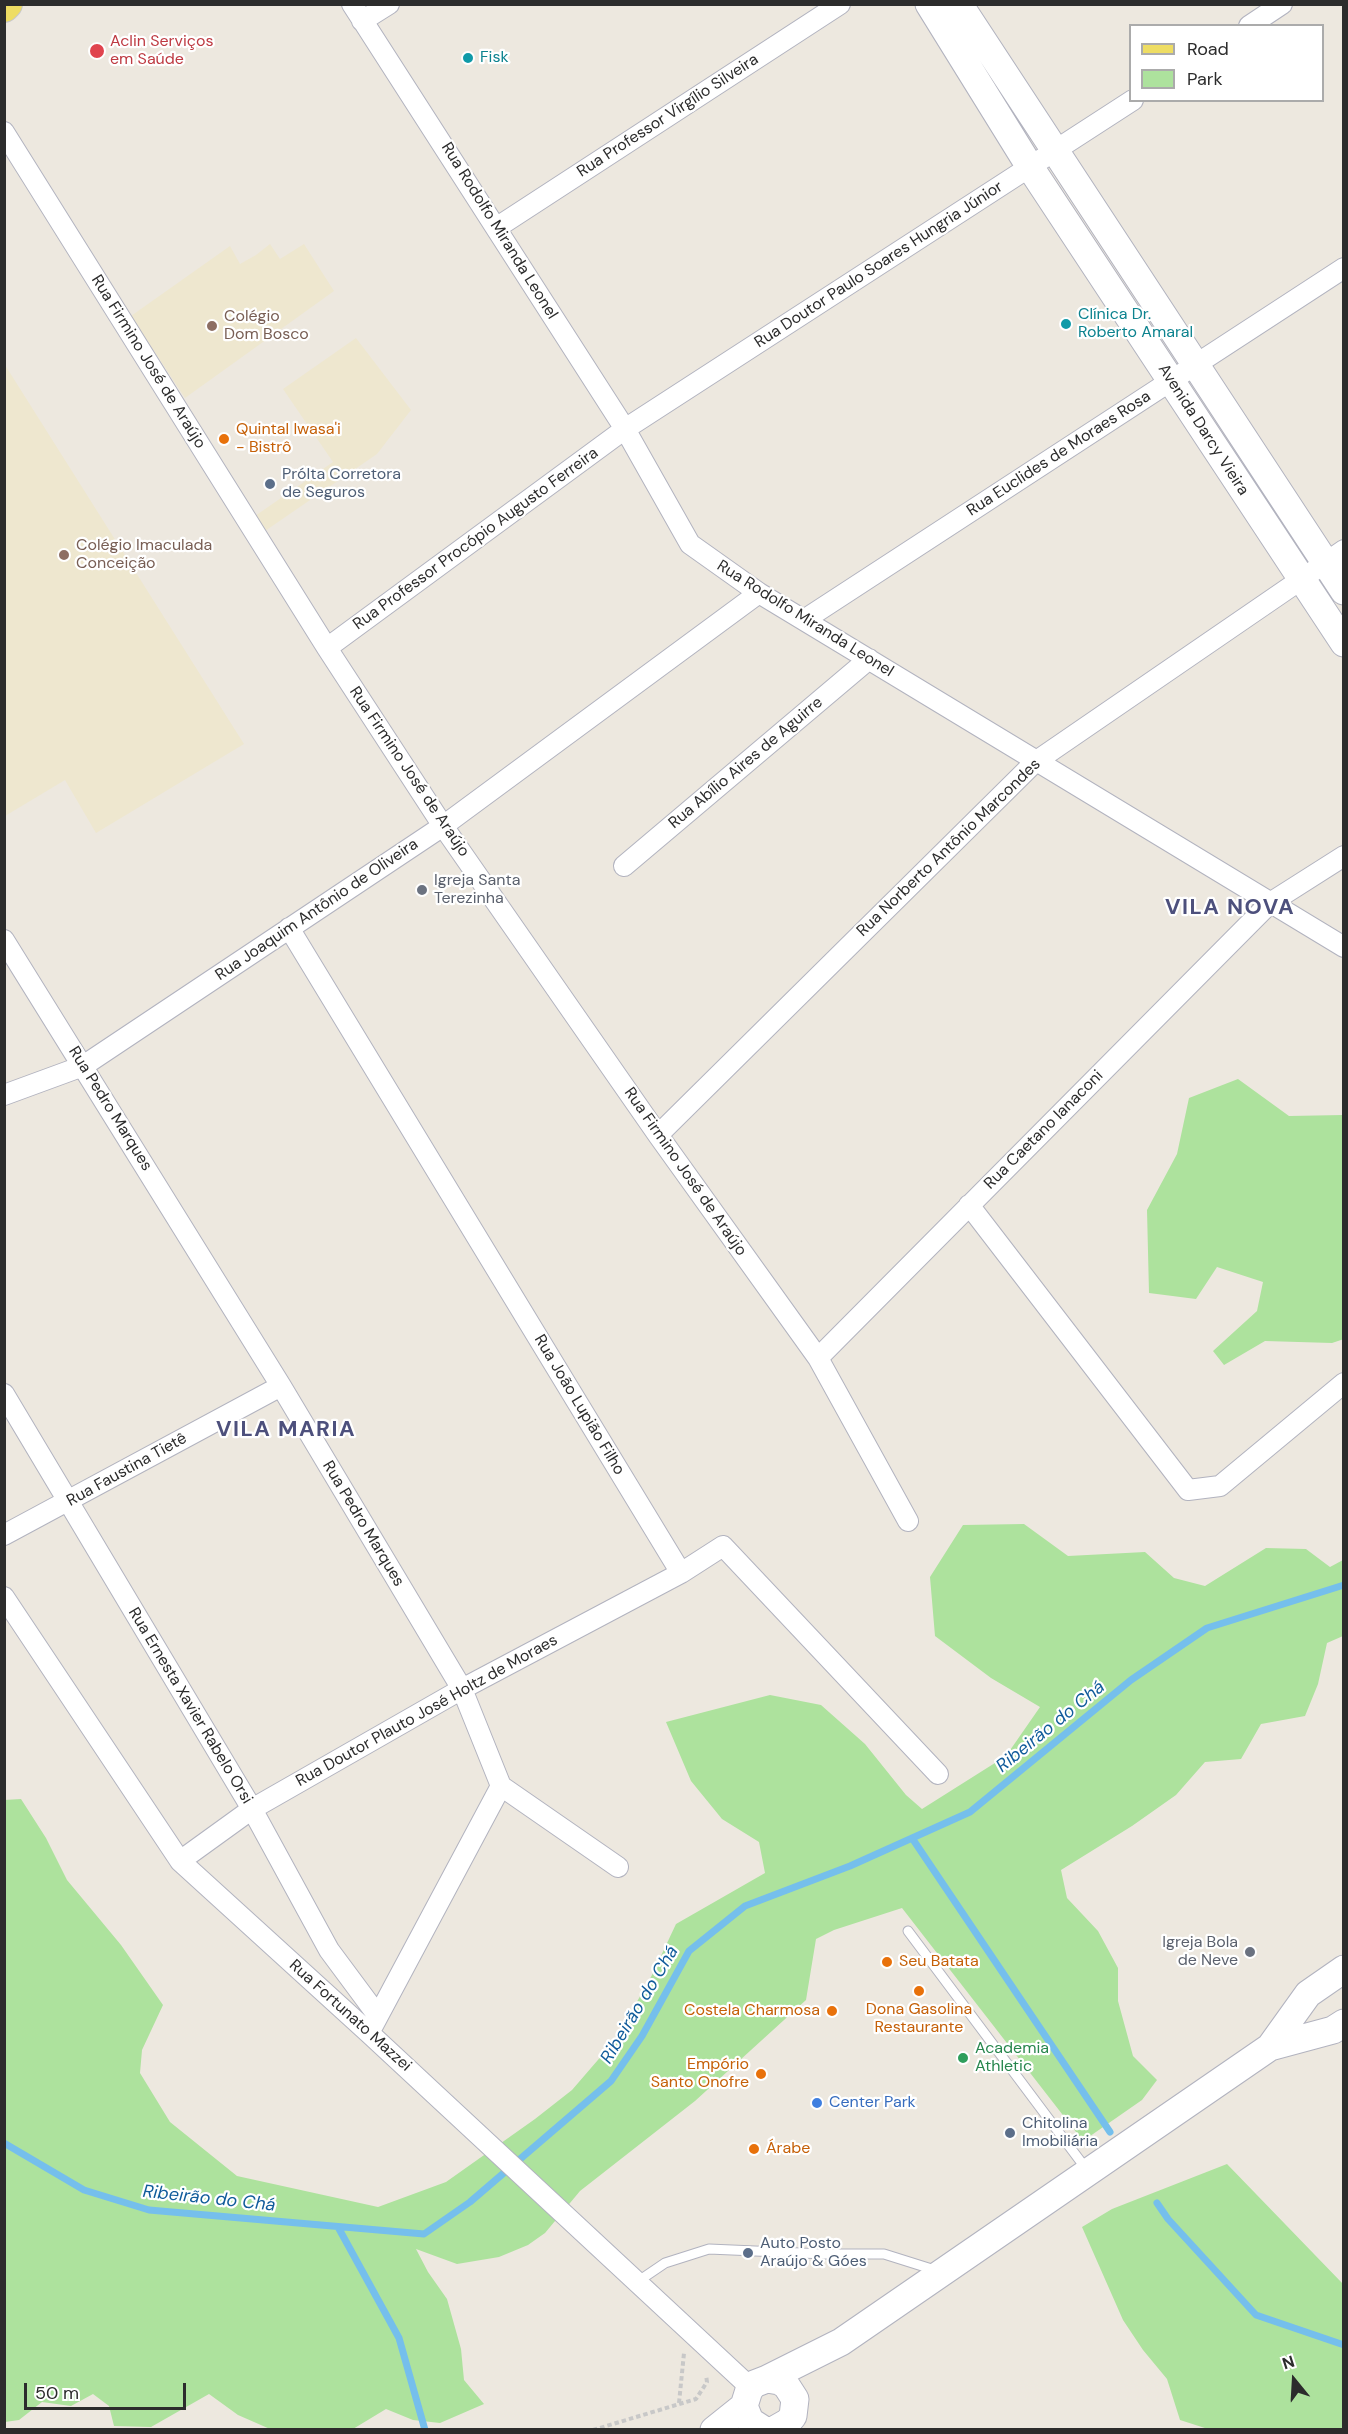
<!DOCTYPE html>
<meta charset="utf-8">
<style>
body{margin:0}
#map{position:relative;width:1348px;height:2434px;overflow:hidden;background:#ede8df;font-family:"DM Sans",sans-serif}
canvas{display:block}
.frame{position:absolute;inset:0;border:6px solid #2c2c2c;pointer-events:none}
.legend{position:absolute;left:1129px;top:24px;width:195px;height:78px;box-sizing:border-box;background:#fff;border:2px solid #ababab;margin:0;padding:8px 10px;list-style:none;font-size:18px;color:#2c2c2c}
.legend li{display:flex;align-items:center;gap:12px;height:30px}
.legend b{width:30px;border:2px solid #ababab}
.north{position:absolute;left:1264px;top:2350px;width:60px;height:60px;-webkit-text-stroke:4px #fff;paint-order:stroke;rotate:342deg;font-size:16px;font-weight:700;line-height:24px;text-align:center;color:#2c2c2c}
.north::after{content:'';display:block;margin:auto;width:21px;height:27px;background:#2c2c2c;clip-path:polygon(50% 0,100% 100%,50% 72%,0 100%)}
.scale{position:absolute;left:24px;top:2383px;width:162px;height:27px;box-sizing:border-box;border:3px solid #2c2c2c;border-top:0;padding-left:8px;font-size:18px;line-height:21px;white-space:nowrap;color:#2c2c2c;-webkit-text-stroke:4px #fff;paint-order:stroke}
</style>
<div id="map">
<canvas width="1348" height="2434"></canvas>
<div class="frame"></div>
<ul class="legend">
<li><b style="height:8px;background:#eedd63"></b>Road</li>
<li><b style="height:16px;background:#ade29d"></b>Park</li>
</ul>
<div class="north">N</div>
<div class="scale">50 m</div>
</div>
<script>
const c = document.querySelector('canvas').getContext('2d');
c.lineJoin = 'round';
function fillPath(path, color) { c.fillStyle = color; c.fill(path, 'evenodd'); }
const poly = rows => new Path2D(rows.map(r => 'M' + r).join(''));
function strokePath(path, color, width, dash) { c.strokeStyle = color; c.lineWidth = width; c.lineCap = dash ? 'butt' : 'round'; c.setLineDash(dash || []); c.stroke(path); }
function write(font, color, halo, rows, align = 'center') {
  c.font = font + ' "DM Sans",sans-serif'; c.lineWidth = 4.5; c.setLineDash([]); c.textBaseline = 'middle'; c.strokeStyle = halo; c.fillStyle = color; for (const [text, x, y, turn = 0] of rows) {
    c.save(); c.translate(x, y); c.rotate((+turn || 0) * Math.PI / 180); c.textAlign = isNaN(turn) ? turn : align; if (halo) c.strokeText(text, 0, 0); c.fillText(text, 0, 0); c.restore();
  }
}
const education = poly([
 [270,244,280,259,304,244,334,291,185,398,131,316,230,246,240,264,256,255],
 [356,338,411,410,377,454,265,531,255,516,333,462,283,389],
 [5,365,244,744,96,833,65,780,5,816]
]);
const green = poly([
 [1238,1079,1289,1116,1343,1115,1344,1339,1332,1343,1265,1341,1224,1365,1213,1351,1257,1311,1263,1282,1217,1267,1196,1299,1149,1293,1147,1210,1177,1154,1189,1098],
 [1024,1524,1068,1556,1145,1552,1174,1578,1205,1586,1266,1548,1306,1549,1330,1567,1343,1560,1343,1636,1327,1643,1318,1684,1305,1716,1261,1724,1241,1759,1205,1762,1176,1795,1132,1826,1061,1870,1067,1898,1098,1931,1118,1968,1118,2001,1133,2056,1157,2080,1142,2100,1083,2141,902,1908,834,1930,816,1939,806,2000,695,2101,580,2191,545,2233,528,2245,499,2257,457,2264,416,2249,428,2272,447,2299,461,2349,464,2380,484,2404,440,2423,413,2420,386,2409,353,2429,270,2429,238,2415,209,2394,151,2427,114,2426,109,2406,93,2394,71,2406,42,2402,19,2420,5,2422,4,1800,21,1799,46,1838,67,1880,121,1945,163,2005,142,2050,140,2073,170,2122,237,2176,378,2207,446,2182,535,2119,572,2090,616,2039,652,1975,676,1924,765,1873,759,1842,722,1819,691,1781,666,1722,770,1695,821,1705,865,1744,906,1795,922,1809,1006,1756,1040,1707,991,1678,935,1636,930,1577,963,1525],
 [1227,2164,1343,2284,1343,2429,1208,2429,1180,2420,1167,2379,1143,2350,1123,2320,1082,2227,1112,2209]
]);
const stream = poly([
 [912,1838,1110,2132],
 [4,2143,84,2190,149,2210,424,2234,470,2202,611,2081,642,2036,689,1951,745,1906,850,1866,970,1812,1131,1680,1207,1628,1344,1585],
 [1157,2203,1168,2219,1256,2315,1344,2345],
 [338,2227,399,2338,425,2430]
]);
const path = poly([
 [679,2403,684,2353],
 [593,2430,696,2399,707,2382,706,2375]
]);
const service = poly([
 [908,1931,1087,2170],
 [637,2282,665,2263,709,2249,824,2254,884,2254,938,2271]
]);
const minor = poly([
 [352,4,625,429,690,544,759,593,1344,947],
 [362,21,389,4],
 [1249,26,1282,4],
 [4,132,327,648,443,826,658,1135,818,1358,908,1521],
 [496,228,840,4],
 [804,620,1344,268],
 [327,648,625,429,1133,100],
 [624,866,869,659],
 [289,928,681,1573,723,1546,938,1774],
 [4,940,281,1386,462,1689,501,1786,369,2033],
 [4,1095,83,1066,443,826,759,593],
 [658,1135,1035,762,1344,550],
 [969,1205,1188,1490,1220,1486,1344,1383],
 [818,1358,1270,903,1344,856],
 [4,1394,252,1809,329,1950,378,2016],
 [4,1535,281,1386],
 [4,1597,180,1861,369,2033,751,2388],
 [501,1786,618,1867],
 [180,1861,252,1809,462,1689,681,1573]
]);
const secondary = poly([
 [929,4,1030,167,1344,643],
 [959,4,1344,591],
 [1270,2047,1308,1994,1344,1969],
 [767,2379,841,2342,1270,2047,1333,2030,1344,2023],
 [714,2430,744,2406],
 [764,2430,750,2421,744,2406,749,2390,754,2384,767,2379,779,2381,786,2385,795,2399,793,2416,788,2422,774,2430]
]);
const primary = poly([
 [4,7,7,4]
]);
const markers = [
 [97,51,8,"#e0444e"],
 [468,58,6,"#0f9aa8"],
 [1066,324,6,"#0f9aa8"],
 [212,326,6,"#8d6e63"],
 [224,439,6,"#e8710a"],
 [270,484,6,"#5c6f8a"],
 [64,555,6,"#8d6e63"],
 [422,890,6,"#6b7280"],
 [1250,1952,6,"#6b7280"],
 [887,1962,6,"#e8710a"],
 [919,1991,6,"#e8710a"],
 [832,2011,6,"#e8710a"],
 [963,2058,6,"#2e9e5b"],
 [761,2074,6,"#e8710a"],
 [817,2103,6,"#3f7fe0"],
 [1010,2133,6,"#5c6f8a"],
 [754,2149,6,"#e8710a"],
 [748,2253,6,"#5c6f8a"]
];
const healthNames = [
 ["Aclin Serviços",110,42],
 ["em Saúde",110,60]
];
const cultureNames = [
 ["Fisk",480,58],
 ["Clínica Dr.",1078,315],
 ["Roberto Amaral",1078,333]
];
const streetNames = [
 ["Rua Professor Virgílio Silveira",668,116,-33],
 ["Rua Rodolfo Miranda Leonel",499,231,58],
 ["Rua Doutor Paulo Soares Hungria Júnior",879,265,-33],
 ["Rua Firmino José de Araújo",148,362,58],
 ["Avenida Darcy Vieira",1203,430,57],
 ["Rua Euclides de Moraes Rosa",1059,454,-33],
 ["Rua Professor Procópio Augusto Ferreira",476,539,-36],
 ["Rua Rodolfo Miranda Leonel",805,619,32],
 ["Rua Abílio Aires de Aguirre",746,763,-40],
 ["Rua Firmino José de Araújo",409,772,56],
 ["Rua Norberto Antônio Marcondes",949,848,-44],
 ["Rua Joaquim Antônio de Oliveira",317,910,-34],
 ["Rua Pedro Marques",110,1109,58],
 ["Rua Caetano Ianaconi",1044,1130,-45],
 ["Rua Firmino José de Araújo",685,1172,55],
 ["Rua João Lupião Filho",579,1405,59],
 ["Rua Faustina Tietê",127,1470,-29],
 ["Rua Pedro Marques",363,1524,59],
 ["Rua Ernesta Xavier Rabelo Orsi",190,1706,59],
 ["Rua Doutor Plauto José Holtz de Moraes",427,1711,-29],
 ["Rua Fortunato Mazzei",350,2016,42]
];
const educationNames = [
 ["Colégio",224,317],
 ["Dom Bosco",224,335],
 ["Colégio Imaculada",76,546],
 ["Conceição",76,564]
];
const foodNames = [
 ["Quintal Iwasa'i",236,430],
 ["- Bistrô",236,448],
 ["Seu Batata",899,1962],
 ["Dona Gasolina",919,2010,"center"],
 ["Restaurante",919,2028,"center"],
 ["Costela Charmosa",820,2011,"right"],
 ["Empório",749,2065,"right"],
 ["Santo Onofre",749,2083,"right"],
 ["Árabe",766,2149]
];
const serviceNames = [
 ["PróIta Corretora",282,475],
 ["de Seguros",282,493],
 ["Chitolina",1022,2124],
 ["Imobiliária",1022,2142],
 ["Auto Posto",760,2244],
 ["Araújo & Góes",760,2262]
];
const worshipNames = [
 ["Igreja Santa",434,881],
 ["Terezinha",434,899],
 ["Igreja Bola",1238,1943,"right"],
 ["de Neve",1238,1961,"right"]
];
const leisureNames = [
 ["Academia",975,2049],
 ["Athletic",975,2067]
];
const shopNames = [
 ["Center Park",829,2103]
];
const waterNames = [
 ["Ribeirão do Chá",1051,1727,-39],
 ["Ribeirão do Chá",640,2005,-59],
 ["Ribeirão do Chá",209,2199,6]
];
const districtNames = [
 ["VILA NOVA",1230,908],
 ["VILA MARIA",286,1430]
];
fillPath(education, '#eee7cf');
fillPath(green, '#ade29d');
strokePath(stream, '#75bfec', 7);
strokePath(service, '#b2b3bf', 11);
strokePath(minor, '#b2b3bf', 22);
strokePath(secondary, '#b2b3bf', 29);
strokePath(primary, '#c8c8c8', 32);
strokePath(path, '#c8c8c8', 4, [4.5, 3]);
strokePath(service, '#fff', 9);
strokePath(minor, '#fff', 20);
strokePath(secondary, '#fff', 27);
strokePath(primary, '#eedd63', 30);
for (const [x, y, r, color] of markers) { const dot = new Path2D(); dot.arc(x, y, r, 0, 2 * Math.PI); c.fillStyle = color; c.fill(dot); strokePath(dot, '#fff', 2); }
write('16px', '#be3a42', '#fff', healthNames, 'left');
write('16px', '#0d838f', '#fff', cultureNames, 'left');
write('16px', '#2c2c2c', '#fff', streetNames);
write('16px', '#785e54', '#fff', educationNames, 'left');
write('16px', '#c56008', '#fff', foodNames, 'left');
write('16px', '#4e5e75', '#fff', serviceNames, 'left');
write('16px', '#5b616d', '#fff', worshipNames, 'left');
write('16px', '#27864d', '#fff', leisureNames, 'left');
write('16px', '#366cbe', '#fff', shopNames, 'left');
write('italic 18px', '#115c9b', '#fff', waterNames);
c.letterSpacing = '1.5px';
write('bold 22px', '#4d507c', '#fff', districtNames);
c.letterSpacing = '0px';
</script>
